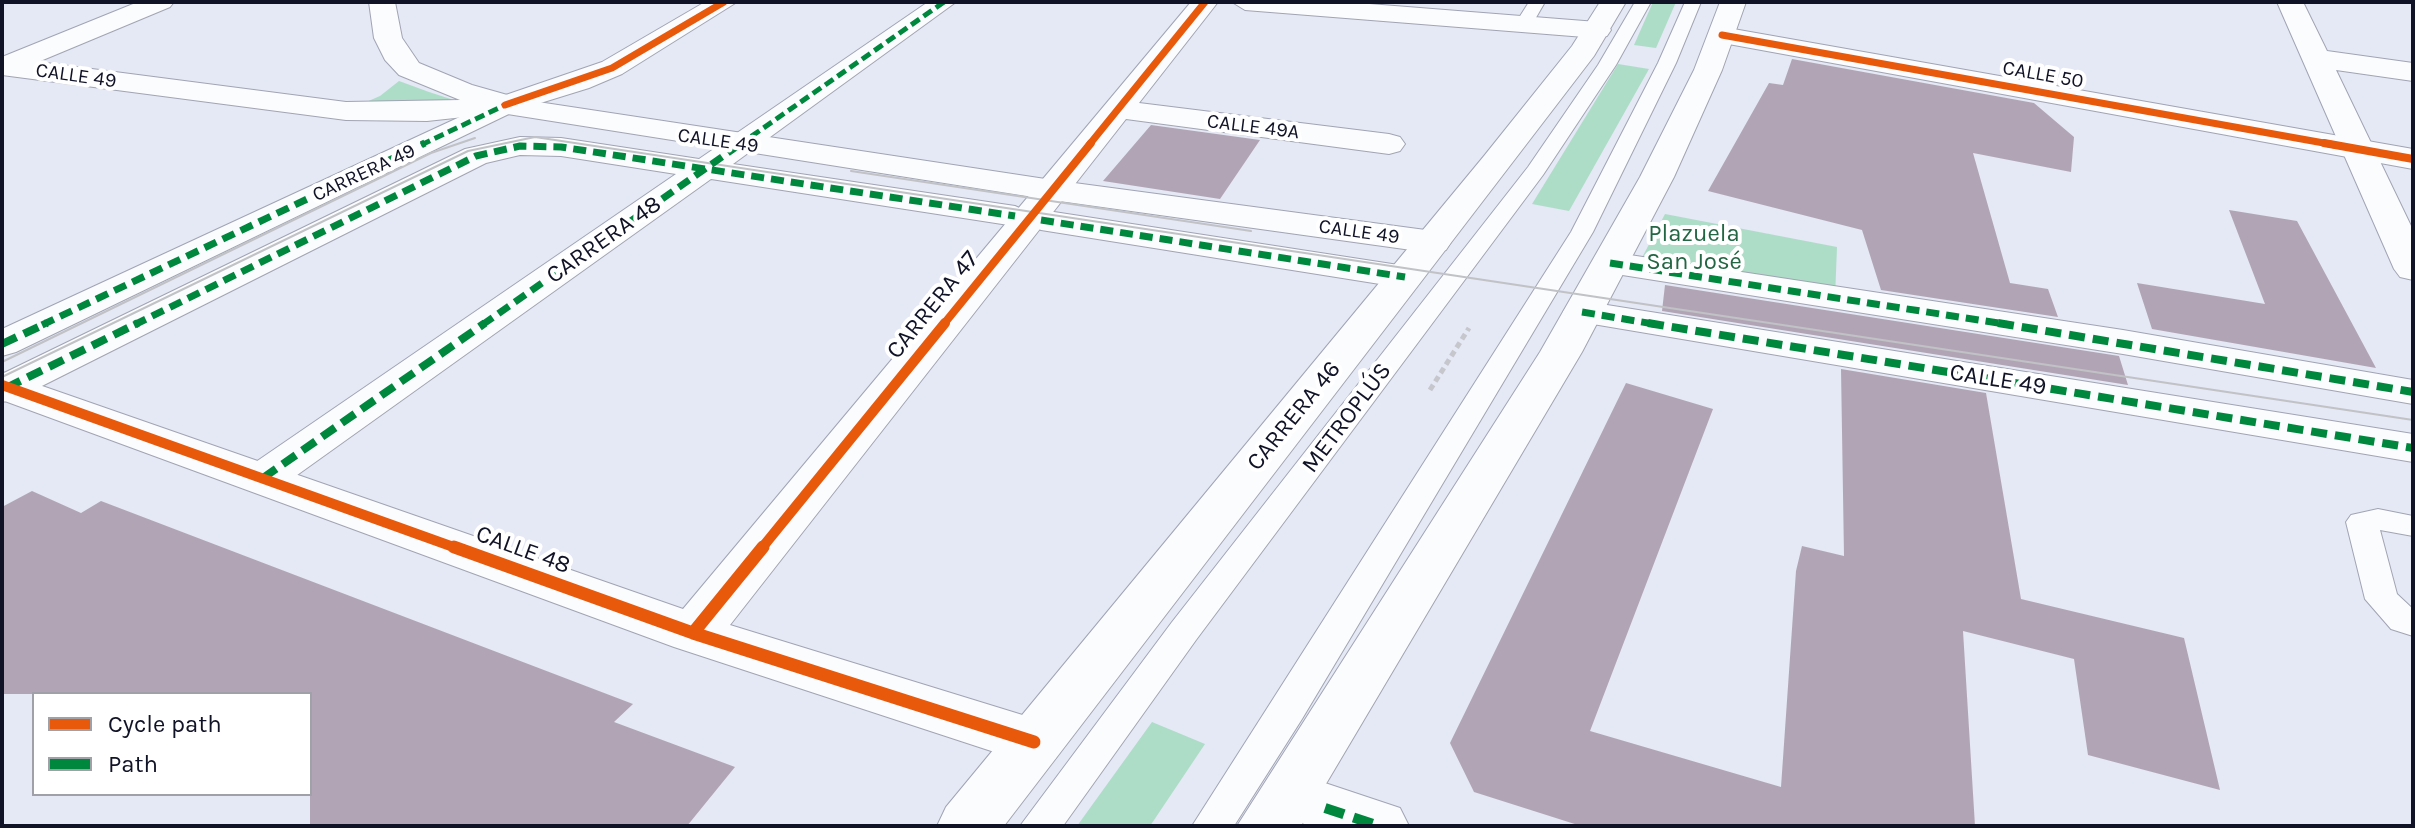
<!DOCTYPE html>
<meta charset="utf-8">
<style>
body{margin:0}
#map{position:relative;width:2415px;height:828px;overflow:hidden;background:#e5e8f5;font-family:Karla,sans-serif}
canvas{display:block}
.frame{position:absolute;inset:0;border:4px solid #101226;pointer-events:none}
.legend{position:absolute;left:32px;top:692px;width:280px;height:104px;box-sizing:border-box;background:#fff;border:2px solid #9fa0a8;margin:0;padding:10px 14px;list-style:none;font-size:24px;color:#101226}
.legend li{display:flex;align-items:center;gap:16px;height:40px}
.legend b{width:40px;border:2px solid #9fa0a8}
</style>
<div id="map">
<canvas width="2415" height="828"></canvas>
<div class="frame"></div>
<ul class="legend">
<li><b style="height:10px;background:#e8590c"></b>Cycle path</li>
<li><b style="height:10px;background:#00873e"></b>Path</li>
</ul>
</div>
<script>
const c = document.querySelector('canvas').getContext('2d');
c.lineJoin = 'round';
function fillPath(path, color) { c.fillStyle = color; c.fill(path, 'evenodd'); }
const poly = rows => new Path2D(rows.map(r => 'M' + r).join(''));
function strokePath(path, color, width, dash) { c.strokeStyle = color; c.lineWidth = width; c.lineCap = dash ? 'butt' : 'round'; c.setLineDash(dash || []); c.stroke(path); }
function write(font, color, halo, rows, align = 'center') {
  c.font = font + ' Karla,sans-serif'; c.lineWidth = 8; c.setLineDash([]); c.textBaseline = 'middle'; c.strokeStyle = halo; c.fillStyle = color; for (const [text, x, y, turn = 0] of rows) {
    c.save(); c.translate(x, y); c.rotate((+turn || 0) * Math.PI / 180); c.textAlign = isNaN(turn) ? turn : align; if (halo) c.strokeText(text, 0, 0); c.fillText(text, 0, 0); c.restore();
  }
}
const green = poly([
 [1653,2,1676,2,1656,48,1634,45],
 [1618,64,1649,69,1569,211,1532,204],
 [399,81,429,92,457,101,357,106,380,96],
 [1665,214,1837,247,1835,298,1637,267],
 [1152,722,1205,744,1150,826,1077,826]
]);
const building = poly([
 [1792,59,2034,103,2074,137,2071,172,1973,153,2010,283,2048,289,2058,317,1881,290,1862,230,1708,191,1769,83,1783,85],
 [1151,125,1260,140,1220,199,1103,181],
 [2229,210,2297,221,2376,368,2152,329,2137,283,2265,304],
 [1665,285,2119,356,2128,385,1662,311],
 [1841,369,1986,393,2021,599,2184,638,2220,790,2088,755,2074,659,1963,631,1975,826,1581,826,1474,792,1450,743,1626,383,1713,409,1590,731,1781,787,1796,571,1802,546,1844,556],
 [32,491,81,513,101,501,633,704,614,722,735,767,687,826,310,826,310,694,2,694,2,507]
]);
const path = poly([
 [1430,390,1469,328]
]);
const service = poly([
 [1529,2,1545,2,1530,28,1518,28,1515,24,1529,2],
 [1635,2,1651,2,1616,65,1543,175,1196,640,1063,826,1020,826,1172,622,1528,167,1598,65,1635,2],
 [1685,2,1701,2,1676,63,1593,232,1302,719,1234,826,1192,826,1571,232,1658,63,1685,2],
 [2378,509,2413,516,2413,536,2380,530,2397,594,2413,609,2413,636,2391,629,2365,599,2346,522,2351,515,2378,509]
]);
const pedestrian = poly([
 [928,2,956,2,733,164,1015,206,1030,213,1041,210,1405,266,1418,269,1423,277,1418,285,1405,288,1041,230,1026,223,1015,226,711,179,279,488,263,492,247,488,241,478,247,468,676,174,561,156,520,155,486,163,16,399,2,402,2,374,465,149,520,137,561,138,699,159,928,2],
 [505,96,515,99,519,105,515,111,16,352,2,356,2,329,505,96],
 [1610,252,2123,330,2413,380,2413,404,2123,354,1597,271,1592,263,1597,255,1610,252],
 [1582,301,2413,434,2413,462,1569,320,1563,312,1569,304,1582,301],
 [1325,783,1400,808,1409,826,1304,825,1296,808,1304,791,1325,783]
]);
const minor = poly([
 [705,2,737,2,622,74,589,88,505,114,494,111,490,105,494,99,602,62,705,2],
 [1191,2,1218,2,1139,103,1389,134,1400,137,1405,144,1400,151,1389,154,1126,119,730,625,1055,725,1063,742,1055,759,1034,765,674,647,2,400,2,372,683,609,1191,2],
 [1232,2,1344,2,1597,22,1607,24,1611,30,1607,36,1597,38,1245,10,1232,2],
 [1722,27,2413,149,2413,169,1712,41,1708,35,1712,29,1722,27]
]);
const tertiary = poly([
 [2277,2,2303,2,2327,51,2413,63,2413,81,2336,70,2413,230,2413,280,2400,277,2394,269,2277,2]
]);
const secondary = poly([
 [138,2,174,2,170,7,38,62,346,102,460,100,399,75,385,60,374,38,369,2,395,2,402,38,419,63,472,85,525,100,1052,180,1433,231,1446,234,1451,242,1446,250,1433,253,1052,200,501,113,427,121,346,120,2,75,2,57,138,2]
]);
const primary = poly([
 [1600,2,1626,2,1594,56,1004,826,937,826,946,807,1484,156,1572,46,1600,2],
 [1720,2,1746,2,1722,70,1674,177,1582,352,1301,826,1237,826,1540,352,1640,177,1694,70,1720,2]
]);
const tram = poly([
 [851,171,1251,231],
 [2,362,431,153,475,138],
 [2,377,468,151,535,137,2413,420]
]);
const quietFar3 = poly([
 [421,145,505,105],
 [739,145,944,2]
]);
const quietFar2 = poly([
 [1041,220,1405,277],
 [1610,263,2011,325],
 [1582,312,1660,325],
 [42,325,425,143],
 [134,325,476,156,520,146,561,147,1015,216],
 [482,325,742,143]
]);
const quietFar1 = poly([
 [1648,323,2413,448],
 [1998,323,2413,392],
 [2,344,47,323],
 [6,388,138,323],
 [263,478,485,323]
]);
const quiet = poly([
 [1325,808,1379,826]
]);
const cyclewayFar3 = poly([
 [1722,35,2335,145],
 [505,105,612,68,724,2],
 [1089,145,1205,2]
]);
const cyclewayFar2 = poly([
 [2324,143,2413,159],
 [943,325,1091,143]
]);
const cyclewayFar1 = poly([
 [2,385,459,549],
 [761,549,945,323]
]);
const cycleway = poly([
 [454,547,693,633,1034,742],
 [693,633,763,547]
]);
const farStreetnames = [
 ["CALLE 50",2043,75,10],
 ["CALLE 49",76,76,8],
 ["CALLE 49A",1253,127,7],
 ["CALLE 49",718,141,8],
 ["CARRERA 49",364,173,-25],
 ["CALLE 49",1359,232,8]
];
const parkNames = [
 ["Plazuela",1694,234],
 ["San José",1694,262]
];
const streetNames = [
 ["CARRERA 48",604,240,-35],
 ["CARRERA 47",933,305,-51],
 ["CALLE 49",1998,380,9],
 ["CARRERA 46",1294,416,-51],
 ["METROPLÚS",1347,418,-53],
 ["CALLE 48",523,550,20]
];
fillPath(green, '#adddc7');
fillPath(building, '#b1a5b5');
strokePath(service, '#a1a4b3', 2);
strokePath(pedestrian, '#a1a4b3', 2);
strokePath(minor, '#a1a4b3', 2);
strokePath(tertiary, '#a1a4b3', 2);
strokePath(secondary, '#a1a4b3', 2);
strokePath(primary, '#a1a4b3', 2);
strokePath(path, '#c6c7cd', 5, [6, 4]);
fillPath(service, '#fbfcfe');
fillPath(pedestrian, '#fbfcfe');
fillPath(minor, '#fbfcfe');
fillPath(tertiary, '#fbfcfe');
fillPath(secondary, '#fbfcfe');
fillPath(primary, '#fbfcfe');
strokePath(tram, '#c0c2c6', 2);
strokePath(quietFar3, '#00873e', 5, [10, 5]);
strokePath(quietFar2, '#00873e', 7, [13, 7]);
strokePath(quietFar1, '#00873e', 8, [16, 8]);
strokePath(quiet, '#00873e', 10, [20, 10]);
strokePath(cyclewayFar3, '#e8590c', 7);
strokePath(cyclewayFar2, '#e8590c', 8);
strokePath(cyclewayFar1, '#e8590c', 10);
strokePath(cycleway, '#e8590c', 13);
write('20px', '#101226', '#fff', farStreetnames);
write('24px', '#226643', '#fff', parkNames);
write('24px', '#101226', '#fff', streetNames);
</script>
